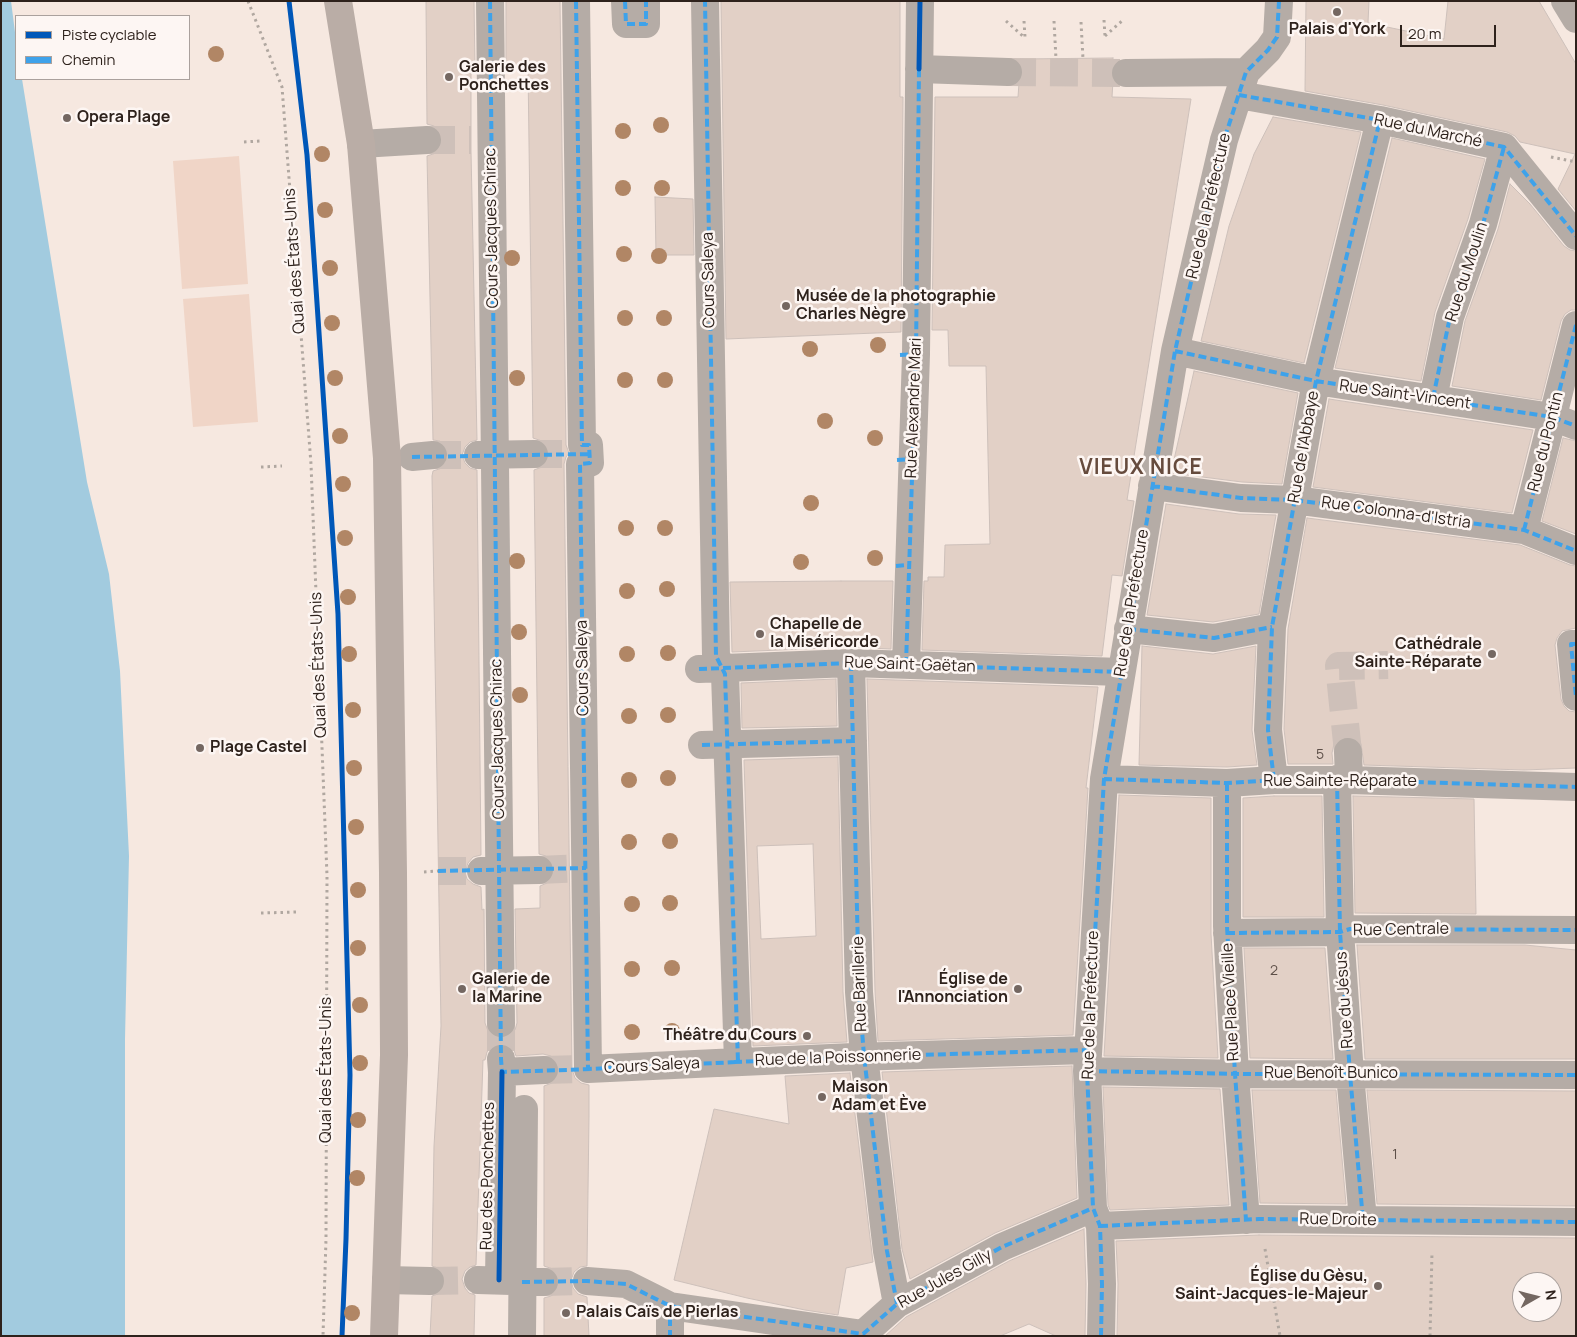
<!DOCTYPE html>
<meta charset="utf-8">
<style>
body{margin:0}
#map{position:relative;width:1577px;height:1337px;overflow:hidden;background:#f6e8e0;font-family:Manrope,sans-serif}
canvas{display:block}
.frame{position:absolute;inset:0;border:2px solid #2e221c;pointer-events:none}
.legend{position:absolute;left:15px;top:15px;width:175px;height:65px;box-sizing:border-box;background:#fdf6f3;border:1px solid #aaa19d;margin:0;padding:6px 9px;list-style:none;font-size:15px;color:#2e221c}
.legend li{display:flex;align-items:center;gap:10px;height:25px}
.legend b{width:25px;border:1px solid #aaa19d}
.north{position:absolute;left:1512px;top:1272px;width:50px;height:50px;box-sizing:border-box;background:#fdf6f3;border:1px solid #aaa19d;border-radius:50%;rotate:82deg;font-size:14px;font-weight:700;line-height:20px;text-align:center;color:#2e221c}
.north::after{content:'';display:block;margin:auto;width:18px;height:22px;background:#746761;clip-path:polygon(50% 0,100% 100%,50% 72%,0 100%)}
.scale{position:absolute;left:1400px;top:25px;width:96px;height:22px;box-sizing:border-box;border:2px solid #2e221c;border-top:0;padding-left:6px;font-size:15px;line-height:18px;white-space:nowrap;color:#2e221c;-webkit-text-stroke:4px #fdf6f3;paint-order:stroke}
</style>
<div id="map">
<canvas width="1577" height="1337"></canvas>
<div class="frame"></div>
<ul class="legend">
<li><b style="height:6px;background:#0057b8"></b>Piste cyclable</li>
<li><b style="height:6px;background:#3ea2ea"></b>Chemin</li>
</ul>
<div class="north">N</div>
<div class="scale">20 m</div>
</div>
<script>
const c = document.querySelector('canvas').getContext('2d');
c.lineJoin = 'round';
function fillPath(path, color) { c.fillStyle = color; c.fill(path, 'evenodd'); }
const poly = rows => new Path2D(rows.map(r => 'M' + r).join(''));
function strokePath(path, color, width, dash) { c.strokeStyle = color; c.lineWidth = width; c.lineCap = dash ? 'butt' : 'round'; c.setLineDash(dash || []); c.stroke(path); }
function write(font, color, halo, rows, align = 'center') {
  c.font = font + ' Manrope,sans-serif'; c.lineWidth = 5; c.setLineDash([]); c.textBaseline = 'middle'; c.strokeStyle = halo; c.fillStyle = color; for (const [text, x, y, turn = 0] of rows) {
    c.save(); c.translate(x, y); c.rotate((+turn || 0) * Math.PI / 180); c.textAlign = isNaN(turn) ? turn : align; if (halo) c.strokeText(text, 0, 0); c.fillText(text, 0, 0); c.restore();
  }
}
const green = poly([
 [239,156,248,284,182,289,173,161],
 [249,294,258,422,193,427,183,299]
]);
const water = poly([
 [1,1,11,1,16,40,16,79,22,79,87,482,109,574,120,671,129,856,125,1039,125,1336,1,1336]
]);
const building = poly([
 [426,1,474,1,475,70,471,70,471,151,477,440,470,442,465,447,462,455,465,463,470,468,477,470,481,855,473,857,468,863,465,872,467,879,473,884,481,887,482,910,484,909,485,1023,488,1031,493,1036,501,1039,509,1036,515,1030,517,1023,515,909,540,908,540,886,547,883,553,877,555,870,552,862,546,856,539,854,534,470,542,467,548,461,550,453,547,446,542,441,533,438,528,69,506,70,506,1,560,1,566,445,569,453,566,457,564,464,572,1069,575,1078,581,1083,589,1085,589,1116,587,1266,580,1267,574,1272,571,1280,573,1288,578,1294,587,1297,589,1336,544,1336,544,1298,551,1296,557,1291,560,1282,557,1274,553,1269,544,1266,544,1086,552,1083,558,1078,560,1069,557,1061,551,1056,543,1054,516,1056,514,1050,508,1045,500,1043,492,1046,487,1052,485,1060,483,1060,476,1265,470,1267,465,1271,462,1279,465,1288,469,1293,475,1295,474,1336,430,1336,432,1296,438,1294,443,1290,446,1281,443,1273,438,1268,432,1266,434,1146,441,1026,432,476,433,471,442,468,447,462,449,454,445,446,440,441,433,440,427,156,436,153,441,147,443,140,440,131,434,126,427,124,426,1],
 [721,1,900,1,900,97,903,97,901,332,726,339,721,1],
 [1306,1,1369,1,1368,23,1444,39,1448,1,1539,1,1576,64,1576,211,1558,189,1575,154,1520,142,1515,136,1507,132,1383,105,1305,91,1306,1],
 [1113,58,1110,73,1113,81,1112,97,1191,99,1127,500,1134,501,1122,576,1112,575,1102,656,922,650,924,581,928,581,928,577,944,577,945,545,990,544,986,366,949,366,948,330,932,330,935,97,1018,97,1019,83,1024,73,1020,59,1113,58],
 [1273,117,1361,132,1304,363,1201,341,1229,226,1254,154,1273,117],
 [1392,138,1485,159,1468,219,1435,312,1421,381,1335,368,1392,138],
 [1510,184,1530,204,1564,246,1570,250,1576,251,1576,310,1571,310,1565,314,1561,321,1541,400,1452,386,1465,321,1498,229,1510,184],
 [655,197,693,199,694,255,656,255,655,197],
 [1194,371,1298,393,1282,484,1242,482,1171,473,1194,371],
 [1329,399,1533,430,1512,513,1313,487,1329,399],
 [1563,438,1576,441,1576,534,1542,521,1563,438],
 [1166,504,1239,514,1276,515,1259,614,1213,622,1147,615,1166,504],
 [1307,518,1520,545,1570,565,1576,566,1576,628,1562,631,1557,638,1555,645,1561,699,1564,706,1569,711,1576,712,1576,768,1524,770,1364,765,1361,744,1356,738,1348,736,1340,739,1334,744,1332,753,1333,764,1288,764,1284,729,1288,629,1307,518],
 [841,581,893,581,891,649,850,647,732,652,730,582,841,581],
 [1142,646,1213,654,1256,646,1252,730,1257,765,1227,767,1139,765,1142,646],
 [836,679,837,726,742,728,741,683,836,679],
 [867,679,1098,687,1086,788,1088,788,1073,1035,878,1041,875,991,867,679],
 [838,757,843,992,847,1042,753,1046,744,760,838,757],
 [813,844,816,936,761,939,757,846,813,844],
 [1119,795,1211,798,1211,934,1218,1058,1104,1056,1119,795],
 [1274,796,1322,796,1324,917,1243,917,1243,798,1274,796],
 [1353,796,1474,799,1476,914,1355,913,1353,796],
 [1357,945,1525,945,1576,950,1576,1059,1365,1059,1357,945],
 [1244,948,1325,948,1333,1059,1250,1058,1244,948],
 [1072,1066,1077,1198,995,1233,910,1279,902,1249,882,1072,1072,1066],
 [850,1073,873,1262,846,1268,838,1315,805,1310,747,1298,674,1280,714,1109,789,1124,785,1076,850,1073],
 [1103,1087,1220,1089,1229,1205,1110,1210,1108,1205,1103,1087],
 [1252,1090,1336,1090,1346,1204,1260,1203,1252,1090],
 [1367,1090,1576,1091,1576,1206,1377,1204,1367,1090],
 [1084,1229,1086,1284,1085,1336,1056,1336,1029,1324,1000,1336,885,1336,906,1317,1009,1261,1084,1229],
 [1259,1235,1576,1238,1576,1336,1117,1336,1118,1284,1116,1241,1259,1235],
 [1522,1282,1552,1282,1552,1312,1522,1312,1522,1282]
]);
const minorTunnel = poly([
 [1008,72,1126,73],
 [427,140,471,140],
 [534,454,590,454],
 [433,455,477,455],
 [1348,752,1339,666,1388,665],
 [539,870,586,868],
 [438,871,481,871],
 [501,1023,501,1059],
 [544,1070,588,1069],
 [430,1281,478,1280],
 [544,1282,587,1281]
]);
const path = poly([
 [248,1,282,87,311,464,327,876,326,1239,323,1336],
 [1104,20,1105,36],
 [1006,21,1025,38],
 [1024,21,1025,37],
 [1054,21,1056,59],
 [1081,22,1083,59],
 [1105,36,1123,20],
 [244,142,260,141],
 [1551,157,1576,162],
 [261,467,282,466],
 [424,872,438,871],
 [261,913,297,912],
 [1265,1249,1280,1336],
 [1430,1336,1432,1252]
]);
const minor = poly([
 [490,1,501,1023],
 [576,1,582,445,589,445,590,463,580,464,588,1069,738,1062,725,674,716,656,705,1],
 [625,1,626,24,646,24,646,1],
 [1565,1,1576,19],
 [919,69,1008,72],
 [1126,73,1246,72],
 [1239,95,1380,120,1504,147,1576,236],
 [361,144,427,140],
 [1175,351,1316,381,1552,417,1576,426],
 [1433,398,1450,317,1483,224,1504,147],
 [478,455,534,454],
 [412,457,433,455],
 [1152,486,1241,498,1294,500,1524,530,1576,551],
 [1524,530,1576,325],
 [1128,629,1214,638,1272,627],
 [1576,644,1571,644,1576,697],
 [851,663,859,992,864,1056,887,1251,897,1304],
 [906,665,916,354,920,1],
 [699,669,851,663,1121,672],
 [702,745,853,741],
 [1348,752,1349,780],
 [1104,779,1227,783,1274,780,1349,780,1576,787],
 [1337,779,1340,932,1350,1074,1363,1220],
 [1274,780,1268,730,1272,627,1316,381,1380,120],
 [1227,783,1227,926,1235,1074,1246,1220],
 [481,871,539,870],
 [1227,933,1340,932,1350,929,1576,930],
 [719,1063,853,1057,1087,1050],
 [1087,1071,1244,1074,1576,1075],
 [502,1072,544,1070],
 [1100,1226,1259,1219,1576,1222],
 [386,1280,430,1281],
 [478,1280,544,1282],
 [499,1280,502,1072,501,1059],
 [587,1281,626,1284,670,1306,863,1334,897,1304,1002,1247,1093,1208],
 [670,1306,670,1336],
 [522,1336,524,1109],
 [1101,1336,1102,1284,1100,1226,1093,1208,1087,1071,1104,779,1175,351,1224,140,1246,72,1268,50,1277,37,1279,1]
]);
const major = poly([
 [338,1,361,144,387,458,393,873,394,1055,384,1336]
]);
const quiet = poly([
 [490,1,501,1059,502,1072,594,1069],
 [576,1,582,445,589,445,590,463,580,464,588,1069,738,1062,725,674,716,656,705,1],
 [625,1,626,24,646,24,646,1],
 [1239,95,1380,120,1504,147,1576,236],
 [1175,351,1316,381,1552,417,1576,426],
 [900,355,916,354],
 [1433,398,1450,317,1483,224,1504,147],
 [412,457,590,454],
 [897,460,913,459],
 [1152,486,1241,498,1294,500,1524,530,1576,551],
 [1524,530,1576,325],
 [896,566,908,565],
 [1128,629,1214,638,1272,627],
 [1576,644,1571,644,1576,697],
 [851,663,859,992,864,1056,887,1251,897,1304],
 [906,665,916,354,919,69],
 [699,669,851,663,1121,672],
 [702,745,853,741],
 [1104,779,1227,783,1274,780,1349,780,1576,787],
 [1337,779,1340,932,1350,1074,1363,1220],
 [1274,780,1268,730,1272,627,1316,381,1380,120],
 [1227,783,1227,926,1235,1074,1246,1220],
 [438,871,586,868],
 [1227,933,1340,932,1350,929,1576,930],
 [734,1062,853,1057,1087,1050],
 [1087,1071,1244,1074,1576,1075],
 [1100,1226,1259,1219,1576,1222],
 [522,1282,587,1281,626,1284,670,1306,863,1334,897,1304,1002,1247,1093,1208],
 [670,1306,670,1336],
 [1101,1336,1102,1284,1100,1226,1093,1208,1087,1071,1104,779,1175,351,1224,140,1246,72,1268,50,1277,37,1279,1]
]);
const cycleway = poly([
 [289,1,307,155,338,614,350,1075,346,1239,342,1336],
 [919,69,920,1],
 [499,1280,502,1072]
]);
const trees = [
 [216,54],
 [661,125],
 [623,131],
 [322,154],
 [623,188],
 [662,188],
 [325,210],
 [624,254],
 [659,256],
 [512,258],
 [330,268],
 [625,318],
 [664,318],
 [332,323],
 [878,345],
 [810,349],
 [335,378],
 [517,378],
 [625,380],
 [665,380],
 [825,421],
 [340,436],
 [875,438],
 [343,484],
 [811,503],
 [626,528],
 [665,528],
 [345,538],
 [875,558],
 [517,561],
 [801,562],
 [667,589],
 [627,591],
 [348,597],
 [519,632],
 [668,653],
 [349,654],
 [627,654],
 [520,695],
 [353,710],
 [668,715],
 [629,716],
 [354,768],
 [668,778],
 [629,780],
 [356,827],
 [670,841],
 [629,842],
 [358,890],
 [670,903],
 [632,904],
 [358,948],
 [672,968],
 [632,969],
 [360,1005],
 [672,1031],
 [632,1032],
 [360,1063],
 [358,1120],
 [357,1178],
 [352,1313]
];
const markers = [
 [1337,12,5,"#746761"],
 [449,77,5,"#746761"],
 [67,118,5,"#746761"],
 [786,306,5,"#746761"],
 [760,634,5,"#746761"],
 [1492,654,5,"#746761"],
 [200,748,5,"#746761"],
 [462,989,5,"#746761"],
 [1018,989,5,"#746761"],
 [807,1036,5,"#746761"],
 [822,1097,5,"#746761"],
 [1378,1286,5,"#746761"],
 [566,1313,5,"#746761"]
];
const numberNames = [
 ["5",1320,755],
 ["2",1274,971],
 ["1",1395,1155]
];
const poiNames = [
 ["Palais d'York",1337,30,"center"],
 ["Galerie des",459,68],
 ["Ponchettes",459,86],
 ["Opera Plage",77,118],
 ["Musée de la photographie",796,297],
 ["Charles Nègre",796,315],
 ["Chapelle de",770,625],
 ["la Miséricorde",770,643],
 ["Cathédrale",1482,645,"right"],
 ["Sainte-Réparate",1482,663,"right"],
 ["Plage Castel",210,748],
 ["Galerie de",472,980],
 ["la Marine",472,998],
 ["Église de",1008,980,"right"],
 ["l'Annonciation",1008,998,"right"],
 ["Théâtre du Cours",797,1036,"right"],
 ["Maison",832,1088],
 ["Adam et Ève",832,1106],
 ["Église du Gèsu,",1368,1277,"right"],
 ["Saint-Jacques-le-Majeur",1368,1295,"right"],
 ["Palais Caïs de Pierlas",576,1313]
];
const streetNames = [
 ["Rue du Marché",1428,131,12],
 ["Rue de la Préfecture",1209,206,-77],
 ["Cours Jacques Chirac",492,228,-91],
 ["Quai des États-Unis",295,261,-94],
 ["Rue du Moulin",1467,272,-72],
 ["Cours Saleya",709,280,-91],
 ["Rue Saint-Vincent",1405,395,8],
 ["Rue Alexandre Mari",914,408,-88],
 ["Rue du Pontin",1546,442,-76],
 ["Rue de l'Abbaye",1304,447,-80],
 ["Rue Colonna-d'Istria",1396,513,8],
 ["Rue de la Préfecture",1132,603,-81],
 ["Quai des États-Unis",319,665,-92],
 ["Rue Saint-Gaëtan",910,665,2],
 ["Cours Saleya",583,668,-91],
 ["Cours Jacques Chirac",498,739,-91],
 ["Rue Sainte-Réparate",1340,782],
 ["Rue Centrale",1401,930,-1],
 ["Rue Barillerie",860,984,-92],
 ["Rue du Jésus",1345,1000,-94],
 ["Rue Place Vieille",1231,1002,-93],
 ["Rue de la Préfecture",1091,1005,-88],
 ["Rue de la Poissonnerie",838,1058,-2],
 ["Cours Saleya",652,1066,-3],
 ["Quai des États-Unis",327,1070,-90],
 ["Rue Benoît Bunico",1331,1074],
 ["Rue des Ponchettes",488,1176,-89],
 ["Rue Droite",1338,1220,1],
 ["Rue Jules Gilly",945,1279,-29]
];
const districtNames = [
 ["VIEUX NICE",1141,468]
];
fillPath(green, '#f0d5c7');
fillPath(water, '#a2cbdf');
fillPath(building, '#e2d0c6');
strokePath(building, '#cdc0ba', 1);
strokePath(minorTunnel, '#cec0b9', 28, [28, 14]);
strokePath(path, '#b0a7a0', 3, [2.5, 4]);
strokePath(minor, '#b5aca6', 28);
strokePath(major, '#baada6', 28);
strokePath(quiet, '#3ea2ea', 4, [8, 4]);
strokePath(cycleway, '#0057b8', 5);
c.fillStyle = '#b18665';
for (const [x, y] of trees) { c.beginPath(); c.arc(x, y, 8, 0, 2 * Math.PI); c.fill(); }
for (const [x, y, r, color] of markers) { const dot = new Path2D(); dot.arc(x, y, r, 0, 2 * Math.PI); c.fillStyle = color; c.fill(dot); strokePath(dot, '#fdf6f3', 2); }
write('14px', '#5d4f48', null, numberNames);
write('bold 16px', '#2e221c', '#fdf6f3', poiNames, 'left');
write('16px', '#2e221c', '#fdf6f3', streetNames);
c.letterSpacing = '1px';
write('bold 21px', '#664b3d', '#fdf6f3', districtNames);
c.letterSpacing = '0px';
</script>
